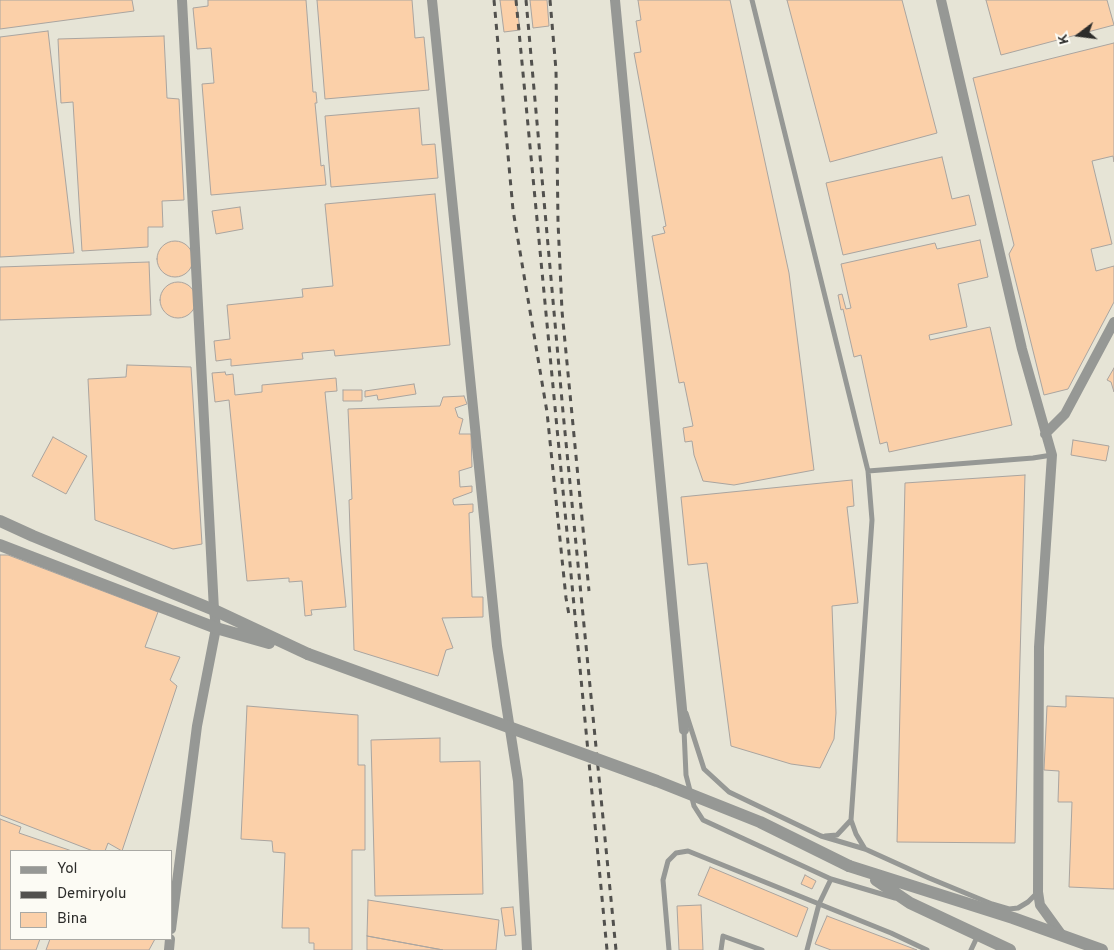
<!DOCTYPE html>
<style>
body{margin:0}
#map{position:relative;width:1114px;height:950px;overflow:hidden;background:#efede7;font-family:Overpass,sans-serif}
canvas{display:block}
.legend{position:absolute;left:10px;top:850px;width:162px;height:90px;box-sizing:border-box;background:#fcfbf4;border:1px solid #a9a9a4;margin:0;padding:6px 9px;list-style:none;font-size:15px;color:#2d2d2b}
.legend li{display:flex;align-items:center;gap:10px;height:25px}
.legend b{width:25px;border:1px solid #a9a9a4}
.north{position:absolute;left:1054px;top:10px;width:50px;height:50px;-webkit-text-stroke:4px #fcfbf4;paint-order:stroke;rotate:255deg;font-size:14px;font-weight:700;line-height:20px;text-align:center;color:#2d2d2b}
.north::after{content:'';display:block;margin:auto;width:18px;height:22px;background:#2d2d2b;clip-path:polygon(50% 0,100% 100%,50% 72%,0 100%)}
</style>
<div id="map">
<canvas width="1114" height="950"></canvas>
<ul class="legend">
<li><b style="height:6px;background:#969895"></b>Yol</li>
<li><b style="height:6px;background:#52514e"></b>Demiryolu</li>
<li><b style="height:14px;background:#fbd0a9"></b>Bina</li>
</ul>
<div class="north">K</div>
</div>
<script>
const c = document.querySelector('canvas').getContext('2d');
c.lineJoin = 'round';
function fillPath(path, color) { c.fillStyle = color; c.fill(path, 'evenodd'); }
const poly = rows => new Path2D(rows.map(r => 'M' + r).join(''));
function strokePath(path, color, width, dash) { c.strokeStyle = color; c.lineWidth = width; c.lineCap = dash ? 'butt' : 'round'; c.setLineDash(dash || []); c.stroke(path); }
const built = poly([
 [0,0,1114,0,1114,950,0,950],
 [11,851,171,851,171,939,11,939]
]);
const building = poly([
 [0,0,132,0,134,11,0,29,0,0],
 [208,0,306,0,313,92,316,92,317,103,315,103,321,166,324,165,326,185,211,195,202,84,214,83,211,48,197,49,193,8,208,6,208,0],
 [317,0,412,0,415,38,424,37,429,90,325,99,317,0],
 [500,0,516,0,520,30,504,32,500,0],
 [530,0,547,0,549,26,533,28,530,0],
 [638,0,730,0,789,273,814,470,734,485,703,481,694,455,692,441,685,442,683,428,693,426,684,382,679,383,652,236,665,233,663,227,666,226,634,53,641,52,636,21,641,20,638,0],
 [787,0,902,0,937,133,830,162,787,0],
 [986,0,1107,0,1114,25,1001,55,986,0],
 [48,31,74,253,0,257,0,37,48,31],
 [164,36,167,98,179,99,184,200,162,201,163,227,148,227,148,247,82,251,73,102,61,103,58,39,164,36],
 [1114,43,1114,162,1113,156,1092,161,1112,244,1091,249,1096,271,1114,266,1114,302,1068,389,1044,395,1009,254,1014,245,973,78,1114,43],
 [419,108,422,145,435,144,438,178,331,187,325,116,419,108],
 [942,157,952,199,969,195,976,225,843,255,826,183,942,157],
 [435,194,450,345,335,356,334,350,302,353,303,359,231,366,231,359,216,361,214,341,230,339,227,305,303,297,302,289,333,286,325,204,435,194],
 [240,207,243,229,216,234,212,211,240,207],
 [980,240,988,277,958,284,967,327,929,335,930,340,990,327,1012,425,889,452,887,442,880,444,861,355,854,357,843,309,841,310,838,295,842,294,846,309,851,308,841,264,935,243,937,249,980,240],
 '157 259a18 18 0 1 1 36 0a18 18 0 1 1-36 0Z',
 [149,262,151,315,0,320,0,267,149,262],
 '160 300a18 18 0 1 1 36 0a18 18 0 1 1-36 0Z',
 [127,365,191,367,202,544,173,549,95,520,88,379,126,377,127,365],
 [1114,368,1114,392,1111,382,1107,380,1114,368],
 [225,372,226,375,233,374,235,395,262,392,262,385,336,378,337,391,325,392,346,607,311,610,312,615,305,616,302,581,289,582,289,578,247,581,229,400,215,402,212,373,225,372],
 [414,384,416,394,378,400,377,395,365,397,365,391,414,384],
 [343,390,362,390,362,401,343,401,343,390],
 [464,396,467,404,455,408,458,417,463,419,459,434,471,434,472,467,459,471,460,487,472,486,472,492,453,499,453,502,454,505,473,504,473,512,469,513,472,597,483,597,483,617,442,618,453,648,446,650,438,676,354,650,349,500,352,499,348,409,440,406,443,397,464,396],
 [53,437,87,456,66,494,32,476,53,437],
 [1073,440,1109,446,1106,461,1071,455,1073,440],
 [1025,475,1015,843,897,842,905,483,1025,475],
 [852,480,854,506,847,507,858,603,832,606,836,713,834,739,820,768,791,764,731,746,707,563,688,565,681,497,852,480],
 [0,555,8,555,158,612,145,647,180,657,170,680,177,686,122,851,108,843,105,851,93,851,0,815,0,555],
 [1066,696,1114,698,1114,889,1069,887,1072,802,1058,802,1059,771,1044,770,1047,706,1066,707,1066,696],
 [247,706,358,715,358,765,365,765,365,850,352,850,352,950,314,950,314,943,309,943,309,928,282,928,285,853,273,852,272,841,241,839,247,706],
 [440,738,440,762,480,761,483,894,375,896,371,740,440,738],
 [0,819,21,827,19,833,72,851,11,851,11,939,40,939,36,950,0,950,0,819],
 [710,867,808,908,797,937,698,895,710,867],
 [805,875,816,881,812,889,801,884,805,875],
 [368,900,499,920,496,950,443,950,367,936,368,900],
 [701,905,703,950,679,950,677,906,701,905],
 [513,907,516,935,505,936,501,908,513,907],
 [827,916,917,950,831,950,815,944,827,916],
 [367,936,443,950,367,950,367,936],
 [50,939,155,939,149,950,46,950,50,939]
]);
const service = poly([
 [752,0,868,471,872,520,851,820,856,834,865,849],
 [868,471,1033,458,1052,455],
 [686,713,704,769,729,792,821,836,865,849,929,878,992,904,1009,909,1018,908,1028,902,1038,892],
 [684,730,686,775,694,806,703,820,831,879,895,898],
 [825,836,837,835,851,820],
 [669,950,663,880,668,861,676,853,688,851,891,933,927,950],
 [721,950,723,936,762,950],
 [807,950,819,904,831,879],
 [971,950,978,935]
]);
const minor = poly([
 [432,0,497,646,518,781,527,950],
 [615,0,684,730],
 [941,0,1022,349,1052,455,1039,647,1038,892,1040,905,1061,934],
 [1045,434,1065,414,1114,322],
 [171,929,197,726,216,628,214,610,182,0],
 [169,950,170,939]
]);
const tertiary = poly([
 [0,521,33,536,214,610,308,654],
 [0,545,216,628,269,643],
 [849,866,1013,918,1102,950],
 [876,880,910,903,1010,950]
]);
const rail = poly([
 [494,0,513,210,547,412,566,598,569,615],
 [516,0,607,950],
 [526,0,563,412,616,950],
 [550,0,556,70,558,222,562,311,589,591]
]);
const tertiaryBridge = poly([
 [308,654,657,781,760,822,849,866]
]);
fillPath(built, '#e6e4d6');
fillPath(building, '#fbd0a9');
strokePath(building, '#aaa5a0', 1);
strokePath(service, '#969895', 5);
strokePath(minor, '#969895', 10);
strokePath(tertiary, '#969895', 12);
strokePath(rail, '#52514e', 3, [6, 6]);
strokePath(tertiaryBridge, '#969895', 12);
</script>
